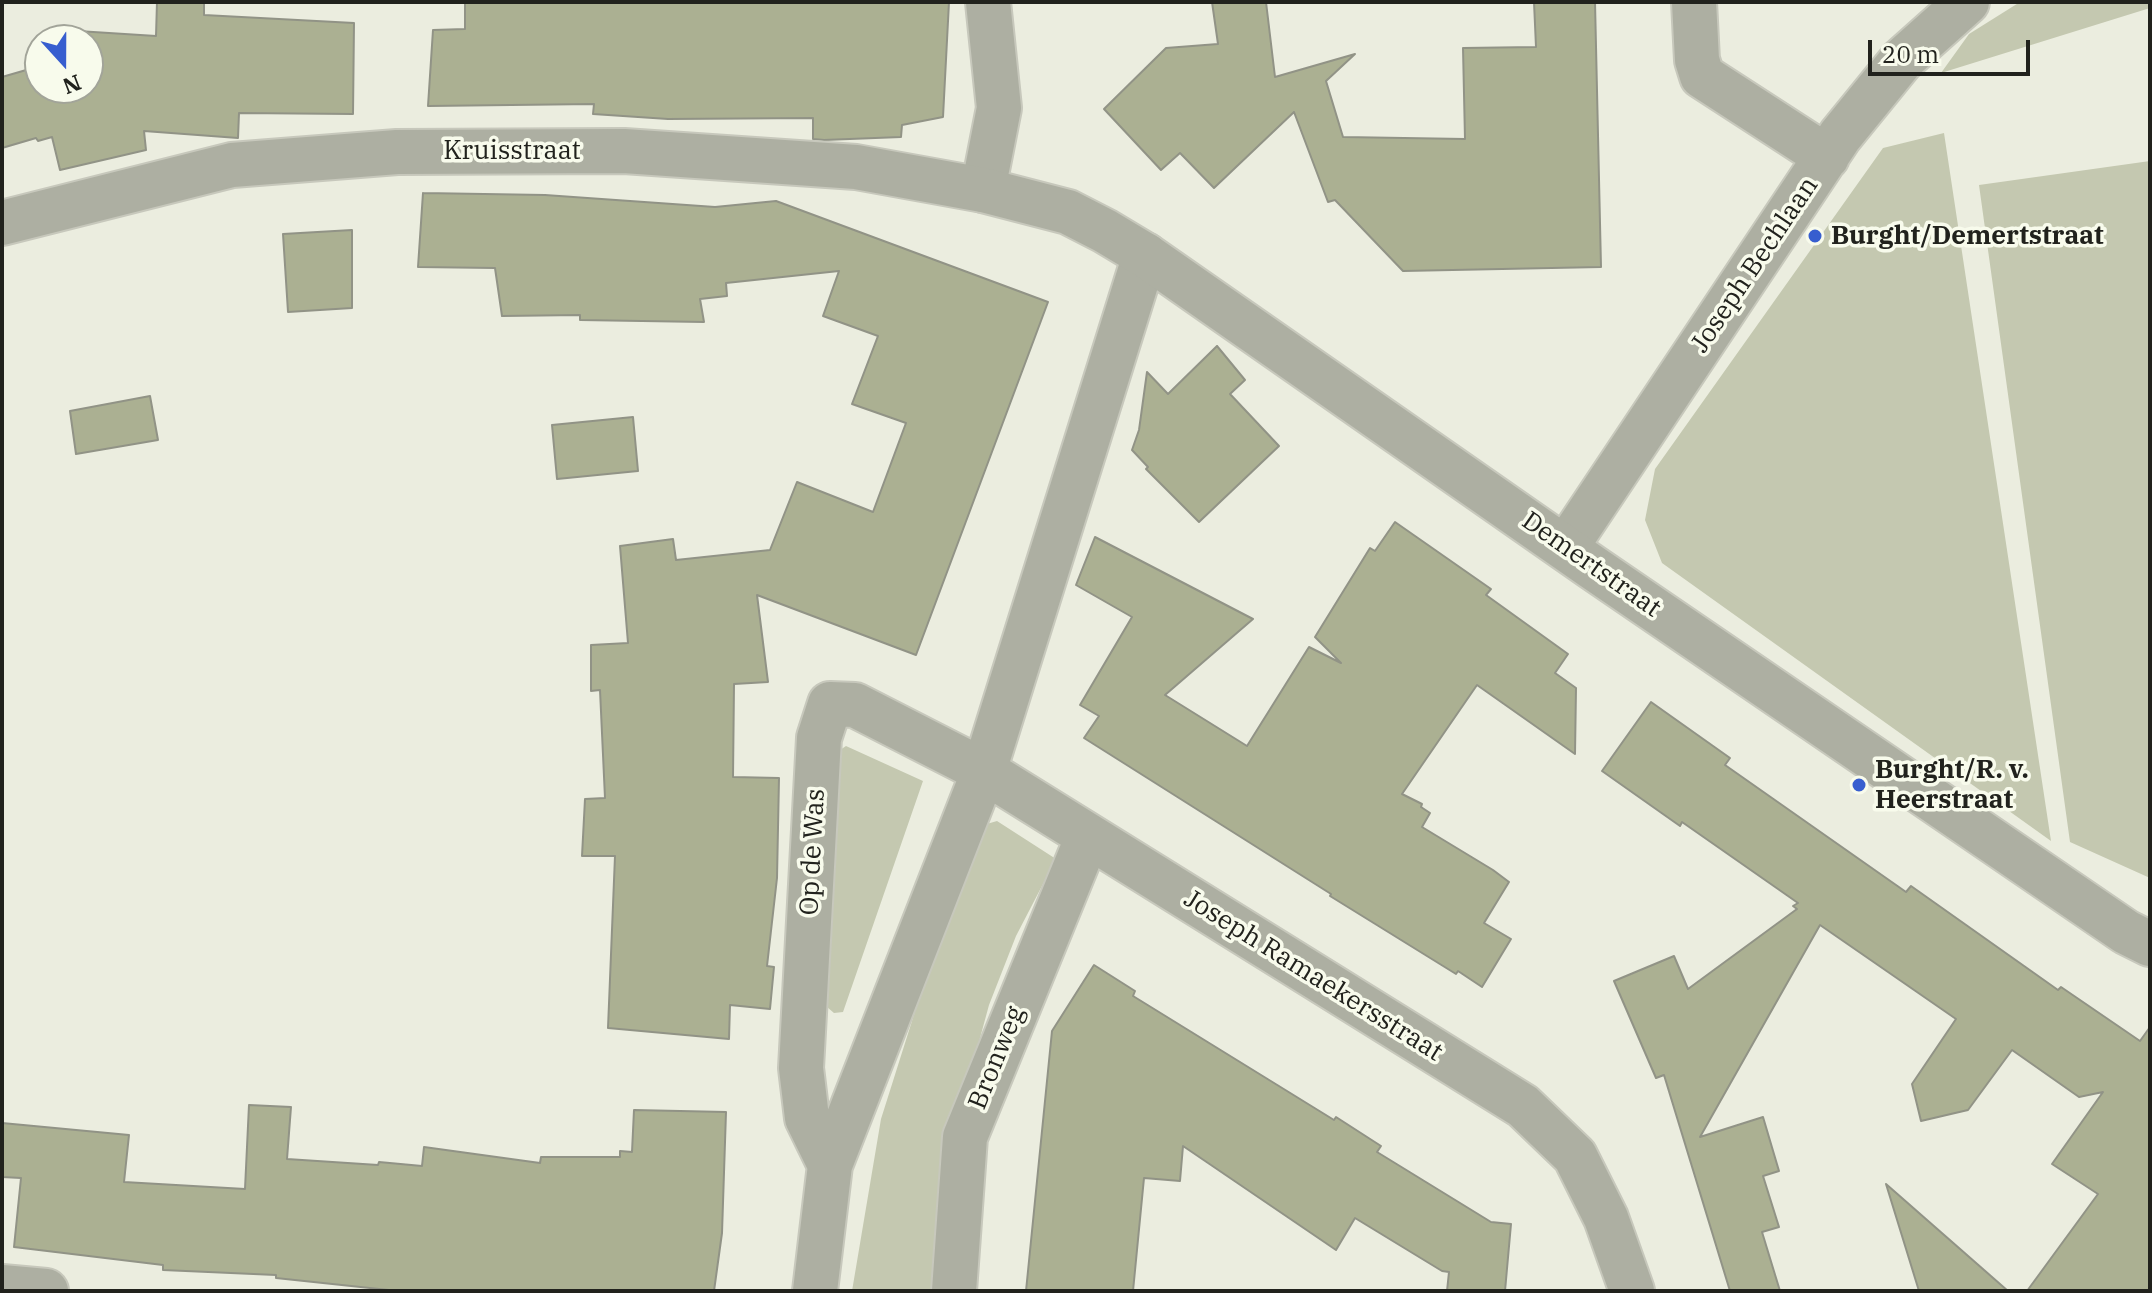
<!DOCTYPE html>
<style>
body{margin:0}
#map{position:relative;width:2152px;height:1293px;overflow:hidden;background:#ebeddf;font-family:"IBM Plex Serif",serif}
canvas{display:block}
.frame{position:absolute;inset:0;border:4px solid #21221d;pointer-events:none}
.north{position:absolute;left:24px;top:24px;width:80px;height:80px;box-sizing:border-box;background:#f8fbec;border:2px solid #a2a499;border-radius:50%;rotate:159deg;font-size:22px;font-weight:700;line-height:32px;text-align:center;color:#21221d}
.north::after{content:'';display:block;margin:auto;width:28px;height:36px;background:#375ecf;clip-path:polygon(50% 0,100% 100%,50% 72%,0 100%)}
.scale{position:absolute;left:1868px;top:40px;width:162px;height:36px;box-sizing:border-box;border:4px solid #21221d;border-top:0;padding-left:10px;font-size:24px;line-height:28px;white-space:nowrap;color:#21221d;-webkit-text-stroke:6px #f8fbec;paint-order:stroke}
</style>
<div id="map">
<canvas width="2152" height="1293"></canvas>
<div class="frame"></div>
<div class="north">N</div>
<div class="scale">20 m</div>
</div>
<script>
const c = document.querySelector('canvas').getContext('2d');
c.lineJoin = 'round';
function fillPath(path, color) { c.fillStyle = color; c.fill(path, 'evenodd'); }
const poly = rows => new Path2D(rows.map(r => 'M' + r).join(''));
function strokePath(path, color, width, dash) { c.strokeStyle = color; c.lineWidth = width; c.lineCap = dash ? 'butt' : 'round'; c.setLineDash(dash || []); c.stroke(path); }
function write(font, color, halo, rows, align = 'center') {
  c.font = font + ' "IBM Plex Serif",serif'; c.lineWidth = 7; c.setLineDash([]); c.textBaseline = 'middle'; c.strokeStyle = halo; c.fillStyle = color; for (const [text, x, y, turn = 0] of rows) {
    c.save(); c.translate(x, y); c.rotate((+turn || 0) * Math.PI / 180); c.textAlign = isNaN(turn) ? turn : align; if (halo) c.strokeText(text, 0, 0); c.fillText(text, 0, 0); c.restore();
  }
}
const green = poly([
 [2020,2,2150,2,2150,8,1941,73,1969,34],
 [1944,133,2051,841,1662,563,1645,520,1655,469,1883,148],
 [2150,161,2150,878,2070,842,1979,185],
 [846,746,923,781,843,1012,834,1013,827,1007,834,754],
 [997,821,1056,859,1016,936,989,1005,952,1141,934,1291,852,1291,881,1119,973,828]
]);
const building = poly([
 [157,2,204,2,204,15,354,23,353,114,239,113,238,138,144,131,146,150,60,170,52,137,38,141,36,138,2,148,2,77,40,66,40,88,88,88,88,40,40,40,39,37,62,30,156,36,157,2],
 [465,2,949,2,943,117,902,125,901,137,824,140,813,139,813,118,668,119,593,114,594,104,428,106,433,30,465,29,465,2],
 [1212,2,1266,2,1275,77,1355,54,1326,81,1343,137,1465,139,1463,48,1536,47,1534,2,1595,2,1601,267,1403,271,1335,200,1328,202,1294,112,1214,188,1180,153,1161,170,1104,109,1166,48,1218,44,1212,2],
 [423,193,545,195,715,207,776,201,1048,302,916,655,757,595,768,682,734,684,733,777,779,778,777,878,767,966,774,967,770,1009,730,1005,729,1039,608,1028,615,856,582,856,585,799,605,798,600,690,591,691,591,645,628,643,620,546,673,539,676,560,770,550,797,482,873,512,906,423,852,404,878,336,823,316,839,271,726,283,727,296,700,299,704,322,580,320,580,315,502,316,495,268,418,267,423,193],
 [352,230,352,308,288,312,283,234,352,230],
 [1217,346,1245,380,1230,394,1279,446,1199,522,1146,469,1148,467,1132,450,1139,430,1147,372,1168,394,1217,346],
 [150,396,158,440,76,454,70,411,150,396],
 [633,417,638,471,557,479,552,425,633,417],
 [1395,522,1491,589,1486,595,1568,654,1555,673,1576,688,1575,754,1477,685,1402,794,1422,804,1421,807,1430,813,1422,827,1493,870,1509,882,1484,923,1511,939,1482,987,1458,971,1456,974,1330,896,1331,894,1084,738,1099,716,1080,705,1132,617,1076,585,1095,537,1253,619,1165,695,1247,746,1309,647,1341,663,1315,637,1370,548,1375,551,1395,522],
 [1651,702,1730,758,1725,765,1906,892,1911,886,2058,990,2061,987,2140,1041,2150,1027,2150,1291,2027,1291,2098,1194,2052,1164,2103,1092,2079,1097,2012,1050,1968,1110,1921,1121,1912,1084,1956,1019,1820,925,1700,1137,1763,1117,1779,1171,1763,1176,1779,1227,1762,1232,1780,1291,1730,1291,1664,1075,1656,1078,1614,981,1674,956,1688,989,1797,909,1793,906,1798,903,1682,822,1680,826,1602,771,1651,702],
 [1094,965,1135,991,1133,996,1334,1120,1336,1117,1381,1146,1377,1152,1491,1222,1511,1224,1505,1291,1447,1291,1449,1272,1442,1271,1355,1218,1336,1250,1183,1146,1180,1181,1144,1178,1133,1291,1026,1291,1052,1031,1094,965],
 [249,1105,291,1107,287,1159,378,1165,379,1162,422,1166,424,1147,540,1163,541,1157,620,1157,620,1151,632,1152,634,1110,726,1112,722,1233,714,1291,398,1291,276,1278,276,1275,163,1270,163,1265,14,1247,21,1178,2,1177,2,1123,129,1135,124,1182,245,1189,249,1105],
 [1886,1184,2008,1291,1919,1291,1886,1184]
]);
const minor = poly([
 [1694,2,1697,60,1702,76,1827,157],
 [983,190,999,108,988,2],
 [1566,547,1840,136,1901,61,1967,2],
 [830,1165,807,1118,801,1068,819,738,830,704,855,705,984,771,1523,1106,1575,1156,1606,1218,1632,1291],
 [2,1287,46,1291],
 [815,1291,830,1165,984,771,1145,255],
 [954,1291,965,1137,1088,836]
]);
const tertiary = poly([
 [2,223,232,165,397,152,624,151,856,167,983,190,1068,212,1105,231,1145,255,1592,567,2126,932,2150,944]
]);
const markers = [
 [1815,236,8,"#375ecf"],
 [1859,785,8,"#375ecf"]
];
const streetNames = [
 ["Kruisstraat",512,151],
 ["Joseph Bechlaan",1755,265,-56],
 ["Demertstraat",1591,565,35],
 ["Op de Was",813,852,-87],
 ["Joseph Ramaekersstraat",1313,976,32],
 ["Bronweg",997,1058,-68]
];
const poiNames = [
 ["Burght/Demertstraat",1831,236],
 ["Burght/R. v.",1875,770],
 ["Heerstraat",1875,800]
];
fillPath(green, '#c4c8b0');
fillPath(building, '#abb092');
strokePath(building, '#919386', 2);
strokePath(minor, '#c7c8bc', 48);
strokePath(tertiary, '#c7c8bc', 48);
strokePath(minor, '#adafa2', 44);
strokePath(tertiary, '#adafa2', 44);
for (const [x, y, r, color] of markers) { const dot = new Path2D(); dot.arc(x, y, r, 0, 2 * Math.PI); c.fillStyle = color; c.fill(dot); strokePath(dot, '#f8fbec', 3); }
write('26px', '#21221d', '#f8fbec', streetNames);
write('bold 26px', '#21221d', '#f8fbec', poiNames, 'left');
</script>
